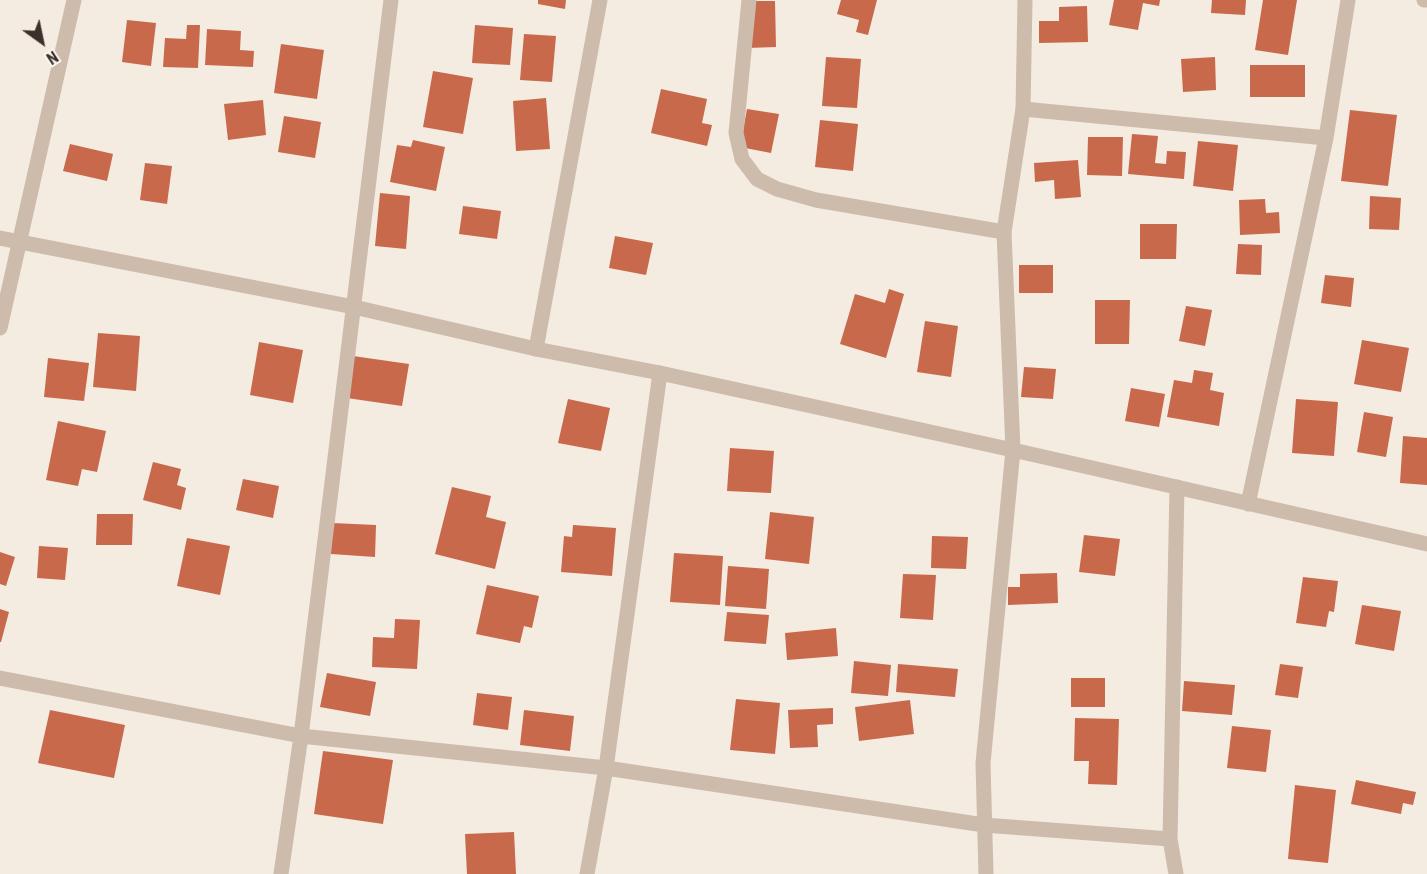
<!DOCTYPE html>
<style>
body{margin:0}
#map{position:relative;width:1427px;height:874px;overflow:hidden;background:#f4ebe1;font-family:"Roboto Condensed",sans-serif}
canvas{display:block}
.north{position:absolute;left:12px;top:12px;width:60px;height:60px;-webkit-text-stroke:4px #fbf5ee;paint-order:stroke;rotate:147deg;font-size:16px;font-weight:700;line-height:24px;text-align:center;color:#3b302b}
.north::after{content:'';display:block;margin:auto;width:21px;height:27px;background:#3b302b;clip-path:polygon(50% 0,100% 100%,50% 72%,0 100%)}
</style>
<div id="map">
<canvas width="1427" height="874"></canvas>
<div class="north">N</div>
</div>
<script>
const c = document.querySelector('canvas').getContext('2d');
c.lineJoin = 'round';
function fillPath(path, color) { c.fillStyle = color; c.fill(path, 'evenodd'); }
const poly = rows => new Path2D(rows.map(r => 'M' + r).join(''));
function strokePath(path, color, width, dash) { c.strokeStyle = color; c.lineWidth = width; c.lineCap = dash ? 'butt' : 'round'; c.setLineDash(dash || []); c.stroke(path); }
const building = poly([
 [538,0,566,0,565,9,538,4],
 [841,0,877,0,868,35,856,32,859,20,837,14],
 [1114,0,1160,0,1159,6,1143,3,1138,30,1109,25],
 [1212,0,1246,0,1245,15,1211,13],
 [1263,0,1297,0,1288,55,1255,50],
 [746,1,775,1,776,47,747,48],
 [1087,6,1088,42,1039,43,1039,21,1059,21,1059,7],
 [127,20,156,23,151,66,122,62],
 [187,25,200,25,198,68,163,67,165,38,186,39],
 [475,25,513,28,510,65,472,63],
 [207,29,241,31,240,50,254,51,253,67,205,65],
 [524,34,556,36,552,82,520,80],
 [281,44,324,50,317,99,274,93],
 [826,57,861,59,857,108,822,106],
 [1215,57,1216,90,1183,92,1181,59],
 [1250,65,1305,65,1305,97,1250,97],
 [433,71,473,78,463,134,423,127],
 [661,89,707,99,702,123,712,125,707,146,651,133],
 [546,98,550,149,516,151,513,101],
 [263,100,266,135,228,140,224,104],
 [747,109,779,114,771,153,740,147],
 [1350,110,1397,115,1388,186,1341,181],
 [284,116,321,122,315,158,278,152],
 [820,120,858,124,853,171,815,167],
 [1132,134,1158,136,1155,163,1166,164,1167,151,1186,152,1184,179,1128,174],
 [1088,137,1123,137,1122,176,1087,175],
 [413,140,445,147,436,191,390,182,397,145,411,147],
 [1198,141,1238,145,1233,191,1193,186],
 [70,144,113,154,107,181,63,171],
 [1078,160,1081,197,1055,199,1054,180,1035,182,1034,163],
 [145,163,172,166,167,204,140,200],
 [380,193,410,196,406,249,375,246],
 [1370,196,1401,198,1399,230,1369,229],
 [1265,199,1266,213,1279,212,1280,233,1240,235,1239,200],
 [463,206,501,211,497,239,459,234],
 [1140,224,1177,224,1176,259,1140,259],
 [615,236,653,243,646,275,609,268],
 [1238,244,1262,245,1261,275,1236,274],
 [1019,265,1053,265,1053,293,1019,293],
 [1325,275,1354,278,1351,307,1321,303],
 [889,289,904,294,886,358,840,344,855,294,885,303],
 [1095,300,1130,300,1129,344,1095,344],
 [1186,306,1212,310,1205,346,1179,341],
 [925,321,958,326,951,377,917,372],
 [98,333,140,336,136,391,93,387],
 [1362,340,1409,348,1401,392,1354,384],
 [259,342,303,350,293,403,250,395],
 [353,356,409,364,402,406,347,398],
 [48,358,89,363,84,401,44,397],
 [1024,367,1056,369,1053,399,1021,397],
 [1194,370,1213,373,1210,390,1224,393,1219,426,1167,417,1174,380,1192,383],
 [1131,388,1165,394,1159,427,1125,421],
 [568,399,610,408,601,451,558,443],
 [1296,399,1338,402,1334,456,1292,453],
 [1364,412,1393,417,1386,457,1357,452],
 [58,421,106,431,97,472,82,469,78,486,46,480],
 [1403,436,1427,438,1427,485,1400,483],
 [730,448,774,451,771,493,727,491],
 [153,462,181,469,177,485,186,488,181,510,143,500],
 [243,479,279,486,273,518,236,510],
 [452,487,491,496,486,517,506,522,495,569,435,554],
 [770,512,814,517,809,564,765,559],
 [97,514,133,514,132,545,96,545],
 [332,523,376,525,375,557,331,554],
 [573,525,616,528,612,576,561,572,564,536,572,537],
 [1084,535,1120,539,1115,576,1079,572],
 [932,536,968,537,966,569,931,568],
 [187,538,230,546,220,595,177,586],
 [39,546,68,548,65,580,37,578],
 [0,552,15,557,6,586,0,584],
 [674,553,723,556,720,605,670,602],
 [728,566,769,569,766,609,725,606],
 [1057,573,1058,603,1008,605,1008,587,1020,587,1020,574],
 [903,574,936,575,933,620,900,618],
 [1303,577,1338,581,1334,612,1329,611,1326,627,1296,623],
 [487,585,539,596,532,628,524,626,520,643,476,634],
 [1362,605,1401,611,1394,651,1355,644],
 [0,609,9,612,1,642,0,642],
 [727,612,769,615,766,644,724,641],
 [395,619,420,620,417,669,372,667,373,637,394,638],
 [836,628,838,656,787,660,785,633],
 [854,661,891,665,888,696,851,693],
 [898,664,958,669,955,697,896,692],
 [1280,664,1303,667,1298,698,1275,695],
 [327,673,376,682,370,716,320,707],
 [1071,678,1105,678,1105,707,1071,707],
 [1184,681,1235,685,1232,715,1182,711],
 [477,693,512,697,508,730,473,725],
 [736,699,780,703,775,754,730,750],
 [910,700,914,734,859,741,855,707],
 [833,708,833,724,817,725,818,747,790,748,788,710],
 [50,710,125,725,114,778,38,763],
 [524,710,574,716,570,751,520,745],
 [1075,718,1119,719,1117,785,1088,784,1089,761,1074,761],
 [1232,726,1271,730,1266,772,1227,768],
 [323,751,393,760,383,824,314,814],
 [1356,780,1416,792,1413,805,1403,803,1401,814,1351,804],
 [1295,785,1336,790,1328,863,1288,859],
 [514,832,516,874,467,874,465,834]
]);
const minor = poly([
 [749,0,736,133,742,159,757,179,777,189,816,200,1004,232],
 [1424,0,1427,0],
 [1023,109,1326,138],
 [0,328,74,0],
 [536,349,600,0],
 [1248,504,1326,138,1348,0],
 [0,678,301,736,606,768,984,825,1170,839],
 [281,874,301,736,391,0],
 [587,874,606,768,660,373],
 [986,874,983,763,1013,450],
 [1176,874,1170,839,1177,487]
]);
const tertiary = poly([
 [0,238,354,307,536,349,660,373,1013,450,1427,544],
 [1013,450,1004,232,1023,109,1025,0]
]);
fillPath(building, '#c8694b');
strokePath(minor, '#cdbbac', 15);
strokePath(tertiary, '#cdbbac', 15);
</script>
